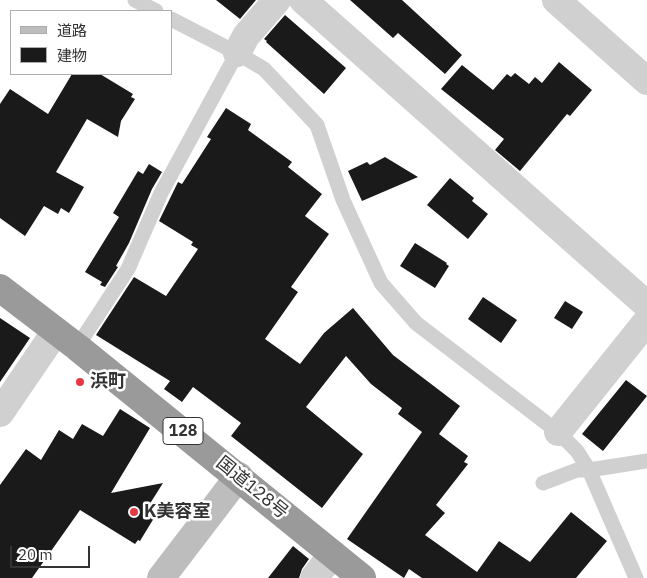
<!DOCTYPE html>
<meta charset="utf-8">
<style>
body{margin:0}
#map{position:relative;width:647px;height:578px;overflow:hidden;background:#fff;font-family:"IBM Plex Sans","Noto Sans JP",sans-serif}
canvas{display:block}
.legend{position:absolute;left:10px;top:10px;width:162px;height:65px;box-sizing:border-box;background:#fff;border:1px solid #adadad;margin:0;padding:6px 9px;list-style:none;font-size:15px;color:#333}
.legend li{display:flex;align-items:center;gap:10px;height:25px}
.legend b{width:25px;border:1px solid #adadad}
.scale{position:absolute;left:10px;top:546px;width:80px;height:22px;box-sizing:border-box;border:2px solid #333;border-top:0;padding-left:6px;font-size:15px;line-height:18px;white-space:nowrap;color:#333;-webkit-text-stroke:4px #fff;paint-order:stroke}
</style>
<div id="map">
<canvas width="647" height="578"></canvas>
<ul class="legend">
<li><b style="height:6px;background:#bdbdbd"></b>道路</li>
<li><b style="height:14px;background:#1a1a1a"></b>建物</li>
</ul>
<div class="scale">20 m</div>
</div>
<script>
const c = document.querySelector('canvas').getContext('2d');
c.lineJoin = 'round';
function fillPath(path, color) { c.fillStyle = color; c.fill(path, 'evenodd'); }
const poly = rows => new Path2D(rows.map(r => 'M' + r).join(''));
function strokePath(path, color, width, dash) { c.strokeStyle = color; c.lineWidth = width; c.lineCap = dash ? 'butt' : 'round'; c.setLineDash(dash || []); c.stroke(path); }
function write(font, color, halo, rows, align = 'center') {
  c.font = font + ' "IBM Plex Sans","Noto Sans JP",sans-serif'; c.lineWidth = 5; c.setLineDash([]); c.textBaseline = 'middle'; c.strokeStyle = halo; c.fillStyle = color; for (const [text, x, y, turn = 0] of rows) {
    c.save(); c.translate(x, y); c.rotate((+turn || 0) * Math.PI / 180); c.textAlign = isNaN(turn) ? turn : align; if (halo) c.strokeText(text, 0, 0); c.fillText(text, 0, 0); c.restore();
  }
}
const building = poly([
 [216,0,256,0,240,19],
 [350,0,402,0,462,55,445,74,398,33,393,38],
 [285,15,346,68,324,94,266,42,267,41,264,39],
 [559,62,592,90,570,116,567,114,520,171,495,150,504,139,441,89,462,65,493,90,507,74,511,77,515,73,529,84,535,77,542,83],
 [72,74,100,74,133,94,131,97,135,99,121,121,118,137,87,119,56,172,84,187,69,213,61,208,58,214,44,206,25,236,0,218,0,104,10,89,48,114],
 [226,108,251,124,248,130,292,162,288,167,322,194,305,216,329,234,291,287,298,292,265,339,300,364,324,333,353,308,393,355,460,406,439,434,468,456,464,462,468,464,436,505,445,513,425,535,477,572,499,541,530,562,571,512,607,541,576,578,422,578,409,569,404,578,347,539,422,432,398,414,402,408,371,384,346,356,306,407,363,454,322,508,231,436,241,423,193,387,182,402,164,389,170,381,96,335,134,277,166,296,198,249,191,245,193,242,159,221,178,182,182,184,211,139,207,137],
 [385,157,418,177,362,201,348,171,367,162,370,165],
 [149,164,162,172,152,189,129,243,116,266,118,267,105,287,100,285,102,282,85,272,119,217,113,213,138,171,143,174],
 [450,178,474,198,472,201,488,214,468,239,427,205],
 [415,243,447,263,446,264,449,266,435,288,400,266],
 [483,297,517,320,501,343,468,319],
 [565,301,583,312,572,329,554,318],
 [0,318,30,338,0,382],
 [626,380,647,396,603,451,582,434],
 [120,409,150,428,111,493,163,483,146,510,153,514,152,516,154,518,140,541,138,540,135,544,80,510,32,578,0,578,0,485,26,449,41,460,59,430,73,439,82,424,103,436],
 [293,546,309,559,302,569,299,578,268,578]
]);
const lane = poly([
 [135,0,156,11],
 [171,19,237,53,264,69,317,125,343,200,381,283,416,323,558,432,577,451,589,470,636,578],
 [77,347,128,269,161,193,237,53],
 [543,483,577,470,589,470,647,461]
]);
const street = poly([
 [303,0,647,305],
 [556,0,647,81],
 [237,53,246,36,277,0],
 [0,413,56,331],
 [558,432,647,321],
 [314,578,333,554]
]);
const secondary = poly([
 [161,578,239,476]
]);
const highway = poly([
 [0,288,77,347,362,578]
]);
const markers = [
 [80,382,5,"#e63946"],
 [134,512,5,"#e63946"]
];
const shields = [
 [183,431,40]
];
const shieldNames = [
 ["128",183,431]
];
const poiNames = [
 ["浜町",90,382],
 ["K美容室",144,512]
];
const streetNames = [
 ["国道128号",252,488,39]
];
fillPath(building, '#1a1a1a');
strokePath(lane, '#d0d0d0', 15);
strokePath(street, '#d0d0d0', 28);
strokePath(secondary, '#bdbdbd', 28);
strokePath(highway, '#9a9a9a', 28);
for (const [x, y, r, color] of markers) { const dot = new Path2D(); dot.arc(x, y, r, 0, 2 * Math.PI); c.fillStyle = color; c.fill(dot); strokePath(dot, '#fff', 2); }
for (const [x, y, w] of shields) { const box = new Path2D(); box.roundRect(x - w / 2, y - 13.5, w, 27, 4); c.fillStyle = '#fff'; c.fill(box); strokePath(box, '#333', 1); }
write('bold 16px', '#333', null, shieldNames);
write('bold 18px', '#333', '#fff', poiNames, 'left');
write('18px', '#333', '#fff', streetNames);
</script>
